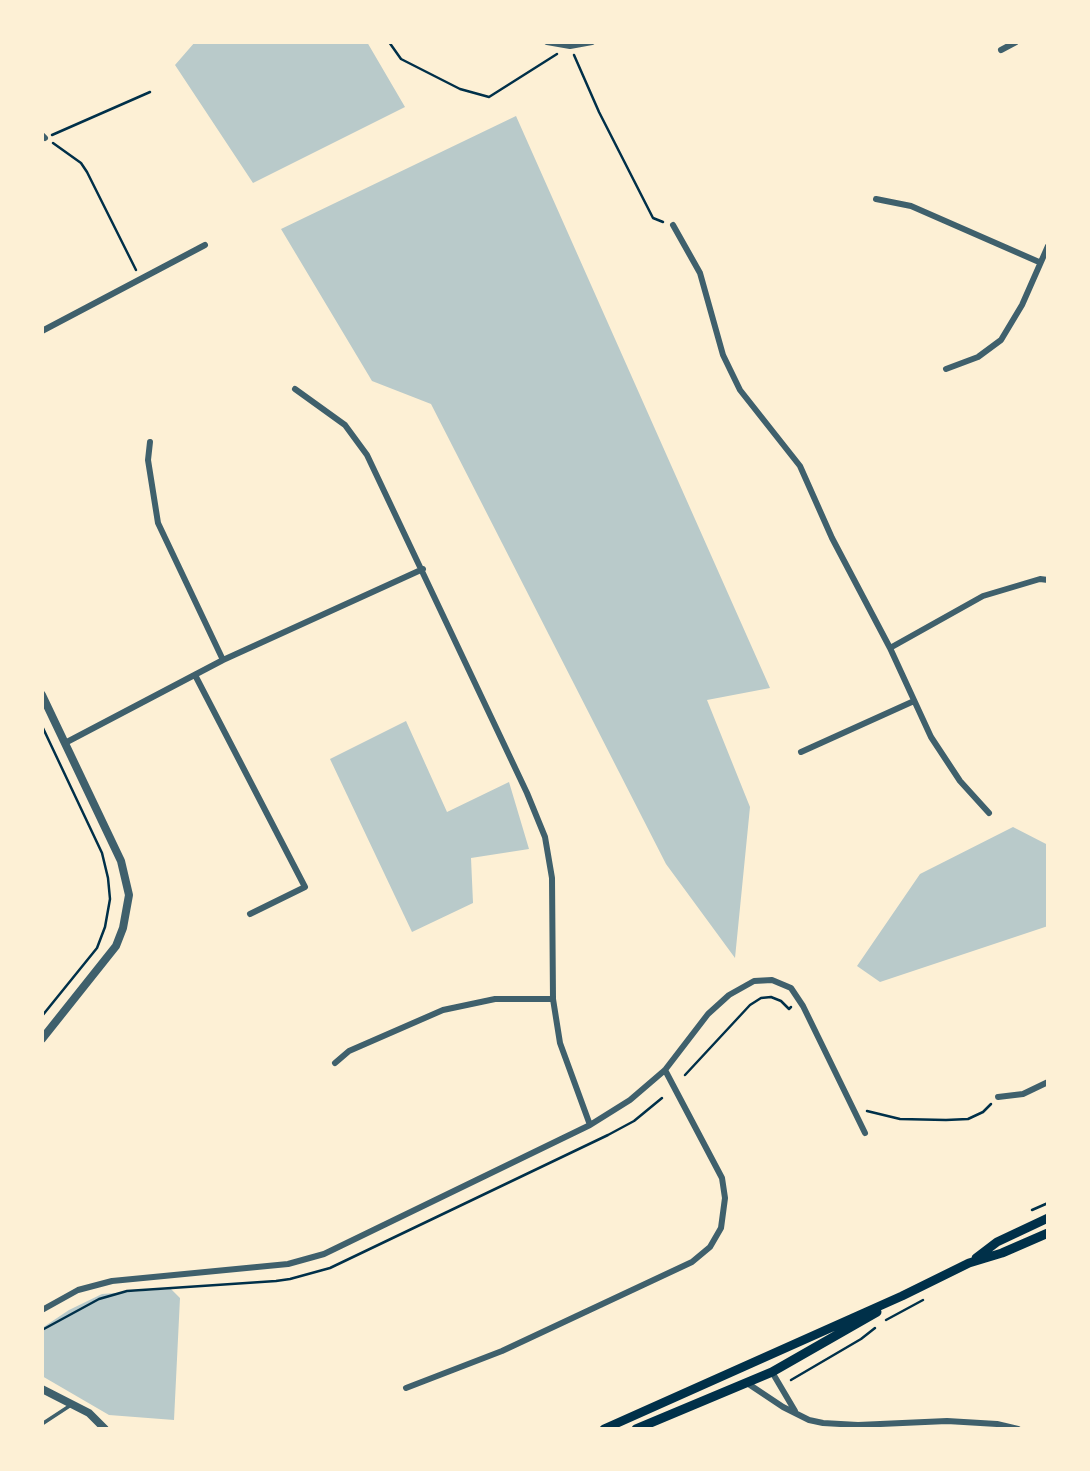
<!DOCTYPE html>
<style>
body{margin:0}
#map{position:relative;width:1090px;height:1471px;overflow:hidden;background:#fdf0d5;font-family:"Public Sans",sans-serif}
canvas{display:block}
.frame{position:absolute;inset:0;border:44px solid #fdf0d5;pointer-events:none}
</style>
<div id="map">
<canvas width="1090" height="1471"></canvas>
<div class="frame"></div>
</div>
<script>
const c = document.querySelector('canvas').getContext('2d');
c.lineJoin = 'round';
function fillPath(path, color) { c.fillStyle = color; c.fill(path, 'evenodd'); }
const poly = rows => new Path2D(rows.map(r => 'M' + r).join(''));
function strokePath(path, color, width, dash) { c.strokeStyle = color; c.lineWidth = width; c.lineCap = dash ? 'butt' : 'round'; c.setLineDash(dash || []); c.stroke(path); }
const green = poly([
 [195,42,367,42,405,107,253,183,175,65],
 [516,116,770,688,707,700,750,807,735,958,666,864,431,404,372,381,281,229],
 [406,721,447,812,509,782,529,849,471,858,473,903,412,932,330,759],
 [1013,827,1048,845,1048,926,880,982,857,966,920,874],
 [171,1289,180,1298,174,1420,109,1415,42,1376,42,1328,69,1310,102,1294]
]);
const path = poly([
 [389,42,401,59,460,89,489,97,557,54],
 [574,55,599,112,653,218,663,222],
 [52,135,150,92],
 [53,143,81,163,87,172,136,270],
 [42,726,102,853,108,878,110,899,105,927,97,948,42,1016],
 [685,1075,750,1005,761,998,771,997,781,1001,789,1009,791,1007],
 [867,1111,900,1119,946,1120,968,1119,983,1112,991,1104],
 [1032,1210,1048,1203],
 [886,1320,923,1300],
 [42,1330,99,1299,127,1291,276,1281,290,1279,330,1268,608,1135,634,1121,662,1098],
 [791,1380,861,1339,875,1328]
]);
const service = poly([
 [42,1424,71,1405]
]);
const minor = poly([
 [547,42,570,46,592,42],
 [1001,50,1016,42],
 [42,135,45,138],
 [876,199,911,206,1039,262],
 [673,225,700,273,723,355,740,390,800,466,832,538,890,648,931,737,960,781,989,813],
 [42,331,205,245],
 [946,369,978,357,1001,340,1022,305,1048,246],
 [295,389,345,425,367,455,527,793,545,837,552,878,553,999,560,1043,590,1125],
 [150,442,148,460,158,523,223,660],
 [890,648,983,596,1040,579,1048,580],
 [195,675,305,887,250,914],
 [65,743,223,660,423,569],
 [801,752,914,701],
 [335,1063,349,1051,443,1010,495,999,553,999],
 [998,1097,1023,1094,1048,1082],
 [42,1310,78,1290,112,1281,288,1264,324,1254,590,1125,630,1100,665,1070,708,1014,729,995,754,981,772,980,791,988,803,1006,865,1133],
 [772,1372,795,1411],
 [747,1383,783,1407,809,1420,823,1423,858,1425,947,1421,997,1424,1018,1429],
 [406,1388,502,1351,692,1262,710,1247,721,1228,725,1198,722,1178,665,1070]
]);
const tertiary = poly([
 [42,695,121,861,129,895,123,928,116,946,42,1039],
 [42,1389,89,1413,105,1429]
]);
const secondary = poly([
 [976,1258,997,1242,1048,1218],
 [604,1429,902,1296,969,1263,1002,1253,1048,1233],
 [636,1429,772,1372,877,1312]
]);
fillPath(green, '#b9caca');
strokePath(path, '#003049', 2.5);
strokePath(service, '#3f606c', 3.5);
strokePath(minor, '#3f606c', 6);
strokePath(tertiary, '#3f606c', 8);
strokePath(secondary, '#003049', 9);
</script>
